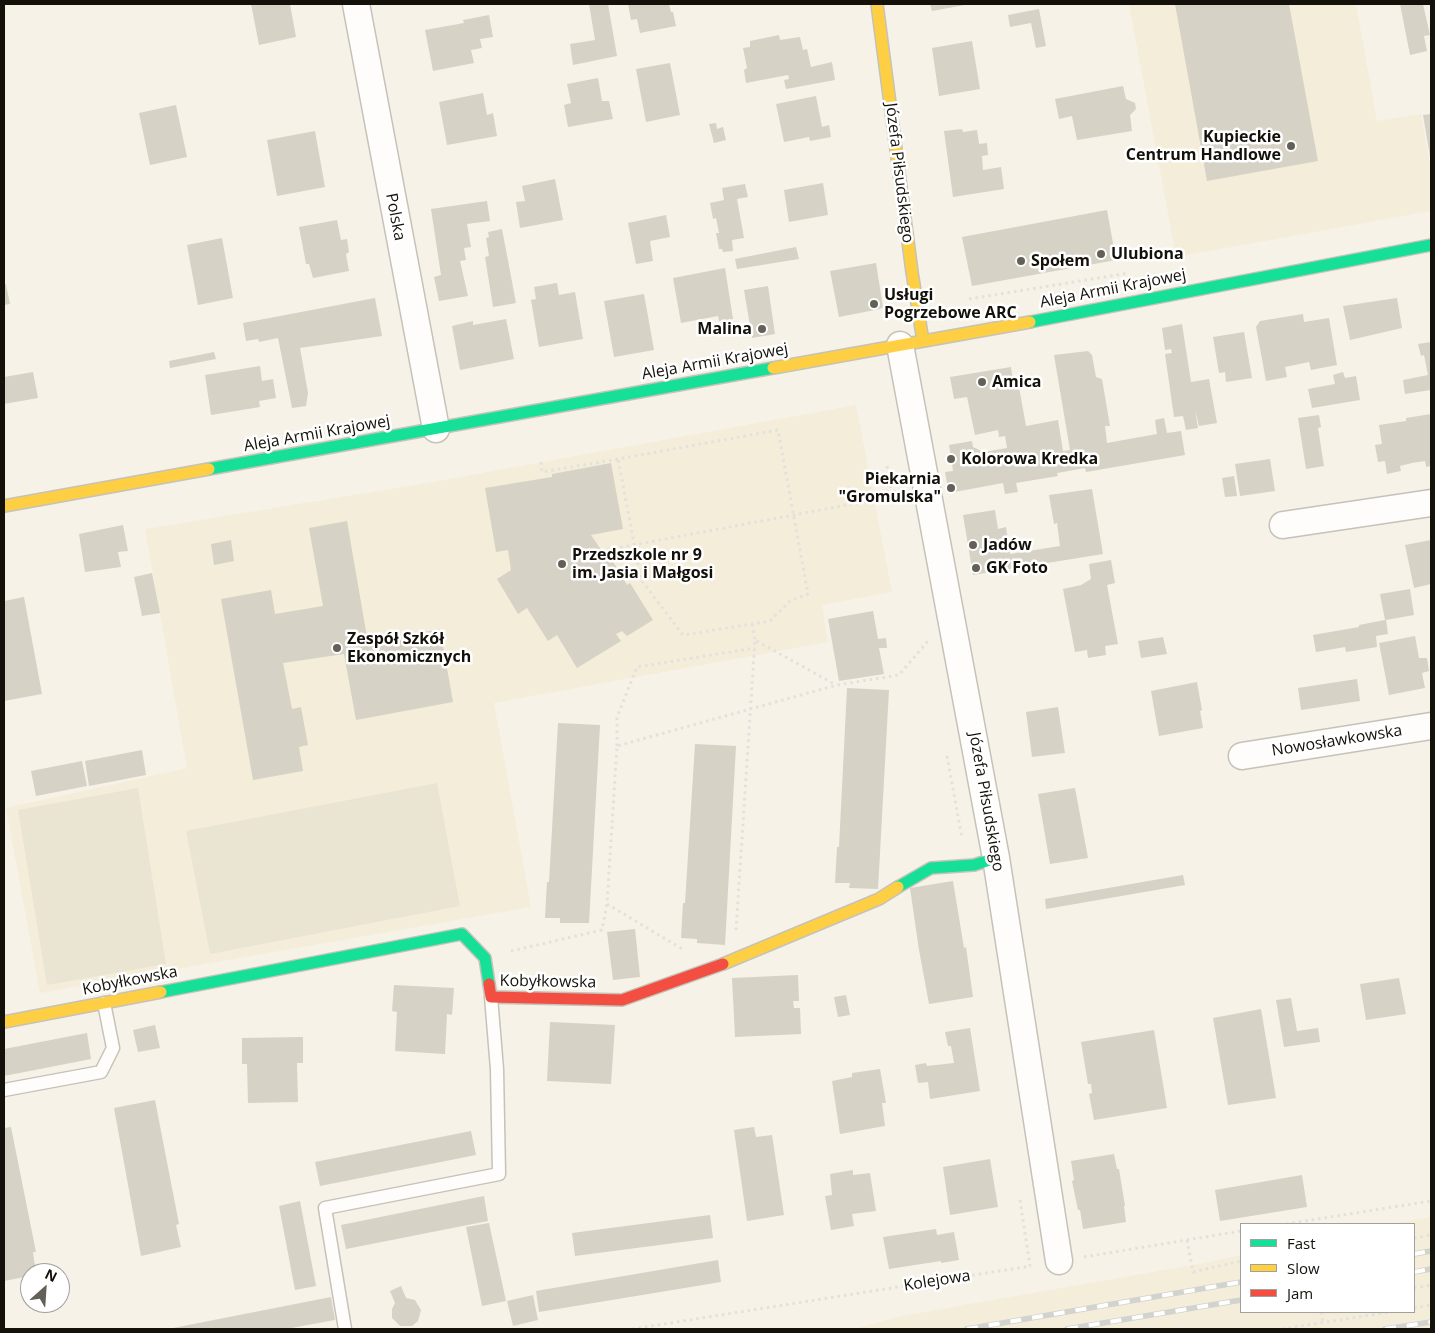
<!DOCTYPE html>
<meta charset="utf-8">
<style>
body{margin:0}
#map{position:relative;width:1435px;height:1333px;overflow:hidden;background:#f6f2e7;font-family:"Open Sans",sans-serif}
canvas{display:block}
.frame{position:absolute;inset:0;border:5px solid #13110a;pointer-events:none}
.legend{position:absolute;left:1240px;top:1223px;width:175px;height:90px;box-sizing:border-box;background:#fff;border:1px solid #a1a09d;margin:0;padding:6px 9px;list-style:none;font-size:15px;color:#13110a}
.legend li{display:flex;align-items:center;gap:10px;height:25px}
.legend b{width:25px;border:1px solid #a1a09d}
.north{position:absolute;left:20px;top:1263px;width:50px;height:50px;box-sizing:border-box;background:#fff;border:1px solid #a1a09d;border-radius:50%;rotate:26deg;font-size:14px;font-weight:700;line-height:20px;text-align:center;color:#13110a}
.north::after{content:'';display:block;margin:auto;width:18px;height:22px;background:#626057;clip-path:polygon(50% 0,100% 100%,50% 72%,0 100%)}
</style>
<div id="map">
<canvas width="1435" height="1333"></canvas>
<div class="frame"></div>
<ul class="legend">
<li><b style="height:6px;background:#16e098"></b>Fast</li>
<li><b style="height:6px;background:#ffcf43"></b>Slow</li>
<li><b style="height:6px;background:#f24e42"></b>Jam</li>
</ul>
<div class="north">N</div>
</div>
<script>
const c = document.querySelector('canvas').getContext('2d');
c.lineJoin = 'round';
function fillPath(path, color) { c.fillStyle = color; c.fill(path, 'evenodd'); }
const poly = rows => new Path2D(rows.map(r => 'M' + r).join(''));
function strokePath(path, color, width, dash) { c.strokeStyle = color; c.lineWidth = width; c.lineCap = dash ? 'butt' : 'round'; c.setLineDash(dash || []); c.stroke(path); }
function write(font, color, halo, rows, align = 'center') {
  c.font = font + ' "Open Sans",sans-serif'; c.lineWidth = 5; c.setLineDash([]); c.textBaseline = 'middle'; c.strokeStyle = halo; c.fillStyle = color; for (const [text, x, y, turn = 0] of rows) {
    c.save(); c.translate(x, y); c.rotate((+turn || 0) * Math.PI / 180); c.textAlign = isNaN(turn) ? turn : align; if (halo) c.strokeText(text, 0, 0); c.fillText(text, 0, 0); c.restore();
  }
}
const built = poly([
 [1129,4,1356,4,1377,121,1421,114,1431,171,1431,211,1176,257],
 [856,405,892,592,822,605,828,642,494,703,531,907,40,993,6,808,187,768,145,529,427,483],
 [1431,1217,1431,1329,852,1329,907,1315,1204,1263,1241,1255,1241,1312,1414,1312,1414,1224,1390,1224]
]);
const green = poly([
 [437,783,460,906,210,954,186,831],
 [138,788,166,964,47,985,18,810]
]);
const building = poly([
 [251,4,290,4,296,37,259,45],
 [589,4,608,4,617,56,573,65,570,44,595,40],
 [628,4,669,4,671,12,673,12,676,26,640,33,637,19,631,20],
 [930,4,965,4,965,5,932,11],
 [1175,4,1289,4,1318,161,1207,181],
 [1400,4,1423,4,1430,35,1424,36,1427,51,1410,55],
 [1039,9,1046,46,1036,48,1031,23,1010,27,1008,15],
 [489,15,493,37,480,39,482,48,471,50,474,63,433,71,425,30,464,23,463,20],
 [779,35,780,40,800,37,803,50,807,49,811,67,832,62,835,80,786,89,784,80,789,79,788,75,746,83,744,70,747,68,743,48,750,47,750,41],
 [972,41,980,89,939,96,932,48],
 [670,63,680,115,646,122,636,69],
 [598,78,602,101,609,101,613,119,568,127,564,105,571,103,567,84],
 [1123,86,1126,99,1135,103,1136,109,1130,115,1132,131,1077,140,1072,116,1059,119,1055,99],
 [483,93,487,115,493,113,497,136,447,145,439,102],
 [816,96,822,127,829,125,831,137,810,141,809,137,784,142,776,104],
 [176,105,187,157,150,165,139,113],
 [1431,114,1431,157,1430,157,1423,115],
 [716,123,717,129,723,127,726,140,714,143,709,124],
 [962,129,963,132,977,130,979,144,987,143,988,155,982,156,983,170,1001,167,1004,189,953,197,944,131],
 [315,131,325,187,277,196,267,140],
 [555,179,563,220,520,228,516,202,525,201,522,186],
 [823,183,828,215,789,222,784,190],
 [745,184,748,197,737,199,744,238,732,240,733,251,723,252,722,249,719,249,716,233,719,233,716,218,713,219,710,203,724,200,722,188],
 [487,201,490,221,467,224,471,247,464,248,466,260,460,261,468,296,439,301,434,277,441,275,431,209],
 [1107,210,1116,260,972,286,962,237],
 [666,215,670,237,650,241,653,261,636,264,628,223],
 [337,220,341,240,347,239,349,252,346,254,349,271,313,278,309,264,306,264,299,227],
 [502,229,516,303,493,307,485,257,489,256,486,238,489,237,488,232],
 [222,238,233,298,198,305,187,245],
 [796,247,799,259,737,269,735,259],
 [876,263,883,307,880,309,839,317,830,271],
 [725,268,733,319,719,321,718,316,681,323,673,278],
 [557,283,559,295,575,292,583,339,539,347,531,300,536,299,534,287],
 [6,284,10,304,4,305,4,285],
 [768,286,775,334,752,338,744,290],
 [644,294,654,350,614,357,604,301],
 [375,298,382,336,300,348,308,393,306,406,292,408,278,338,259,342,258,339,246,341,243,323],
 [1397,298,1402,328,1350,340,1343,306],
 [1303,314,1304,322,1329,318,1337,365,1311,370,1309,362,1285,367,1287,377,1266,381,1256,327,1260,321],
 [506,319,514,359,460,370,452,326,473,321,473,325],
 [1182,324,1191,382,1209,379,1217,423,1199,426,1195,410,1198,428,1186,430,1183,416,1174,417,1165,354,1172,353,1171,349,1165,350,1162,328],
 [1244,332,1252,378,1226,382,1225,372,1219,373,1213,337],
 [1431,342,1431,390,1405,394,1403,380,1428,375,1424,355,1421,356,1418,344],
 [1088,351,1092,355,1096,377,1102,379,1110,426,1105,426,1107,443,1157,434,1155,420,1164,418,1167,433,1181,431,1185,455,1086,472,1085,468,1057,473,1058,476,1016,483,1018,492,1005,494,1003,483,949,493,945,472,953,471,949,445,972,441,973,447,984,452,1007,448,1005,436,999,437,998,430,975,435,967,397,954,399,950,377,1011,367,1014,388,1019,387,1026,426,1058,420,1063,451,1070,450,1054,355],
 [214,352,216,359,170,368,169,361],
 [260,366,262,381,273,379,276,398,259,401,260,407,211,415,205,375],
 [33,372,38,398,4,404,4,377],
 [1343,372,1345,378,1356,376,1360,400,1312,408,1308,389,1335,384,1333,375],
 [1431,414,1431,466,1426,467,1425,461,1412,463,1400,466,1401,471,1387,474,1385,461,1378,462,1375,445,1382,444,1379,425,1406,421,1406,418],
 [1319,415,1321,427,1318,428,1324,466,1306,469,1298,418],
 [1270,459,1275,491,1240,496,1235,464],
 [611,463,623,529,591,535,606,557,609,555,627,585,630,583,653,620,627,636,622,631,616,634,621,641,577,668,557,635,548,641,527,608,518,614,497,579,511,570,508,550,496,552,485,488,552,477,552,474],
 [1234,476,1237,496,1225,497,1222,478],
 [1092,489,1103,554,973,575,963,515,995,510,998,529,1006,527,1010,554,1060,546,1057,523,1054,524,1049,495],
 [347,521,368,643,440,629,453,702,356,720,344,654,283,663,292,709,301,707,308,745,299,747,303,771,253,780,221,599,271,590,275,614,323,606,309,528],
 [123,525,128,551,118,552,121,567,85,572,79,534],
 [231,540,234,561,214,565,211,544],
 [1431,540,1431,584,1414,588,1405,545],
 [1111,560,1115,583,1107,585,1118,644,1105,646,1106,655,1088,658,1087,650,1075,652,1063,589,1081,585,1091,579,1089,564],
 [152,573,160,613,142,616,134,577],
 [1410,589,1414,615,1386,620,1388,634,1376,636,1377,647,1346,652,1345,647,1316,652,1313,635,1359,627,1359,625,1385,620,1380,594],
 [24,597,42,694,4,701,4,601],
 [873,611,878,639,886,638,887,648,879,648,884,674,839,681,828,619],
 [1415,636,1419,658,1427,658,1429,671,1422,673,1425,688,1389,695,1379,643],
 [1163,637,1167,654,1141,658,1138,641],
 [1357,679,1360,701,1301,710,1298,688],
 [1197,682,1202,710,1200,711,1203,728,1159,736,1151,691],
 [847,688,889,690,878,889,849,888,850,883,835,883,837,847,839,847],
 [1058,707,1065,753,1032,757,1026,712],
 [558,723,600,725,589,923,560,923,560,918,545,918,547,882,549,882],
 [695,744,736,746,725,945,697,943,697,939,681,938,683,903,685,903],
 [142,750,146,775,89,786,85,761],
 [82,761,87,786,36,796,31,771],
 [1075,788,1088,858,1050,864,1038,794],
 [1183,875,1185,885,1046,909,1045,899],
 [953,881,964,948,966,947,973,997,929,1004,919,950,910,888],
 [635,929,640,977,613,980,607,932],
 [798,975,799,1001,793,1001,794,1008,800,1008,801,1034,735,1037,732,978],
 [1399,978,1406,1014,1366,1020,1360,984],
 [394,985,454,988,452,1015,447,1014,445,1054,395,1051,397,1012,392,1011],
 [846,995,850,1015,838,1017,834,997],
 [1291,998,1297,1031,1318,1028,1320,1042,1284,1047,1276,1000],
 [1261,1009,1276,1098,1228,1105,1213,1018],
 [550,1022,615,1025,611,1084,547,1081],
 [155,1025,160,1048,138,1052,133,1030],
 [970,1028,980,1091,930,1099,928,1082,918,1083,915,1065,926,1063,927,1066,954,1063,951,1046,948,1046,945,1032],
 [1154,1030,1167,1108,1094,1120,1089,1094,1092,1093,1091,1084,1088,1084,1081,1042],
 [87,1033,91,1059,4,1076,4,1049],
 [303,1037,303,1063,297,1063,298,1102,248,1103,247,1064,242,1064,242,1038],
 [880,1069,886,1103,882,1103,885,1126,840,1134,832,1081,852,1077,852,1073],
 [155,1100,179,1224,176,1225,181,1247,141,1256,114,1108],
 [11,1127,36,1252,33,1252,36,1273,30,1273,30,1276,4,1281,4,1128],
 [754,1127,756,1137,772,1135,784,1215,747,1221,734,1130],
 [471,1131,476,1155,320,1186,315,1162],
 [1114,1154,1117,1169,1119,1169,1125,1206,1124,1206,1126,1222,1083,1229,1080,1210,1078,1210,1072,1181,1074,1180,1071,1161],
 [990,1159,998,1207,950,1215,943,1167],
 [853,1170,853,1175,870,1173,876,1211,852,1214,854,1226,831,1230,825,1196,832,1195,830,1174],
 [1302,1175,1307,1207,1220,1221,1215,1190],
 [484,1196,488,1221,346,1249,341,1225],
 [300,1201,316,1286,295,1290,279,1206],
 [710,1215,713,1238,575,1256,572,1233],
 [489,1223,506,1301,482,1306,466,1227],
 [936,1229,937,1235,954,1232,959,1260,941,1263,941,1261,889,1269,883,1237],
 [718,1260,721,1282,539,1312,536,1291],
 [401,1286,406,1298,415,1300,421,1310,418,1321,412,1326,400,1326,392,1318,392,1309,395,1303,390,1291],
 [533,1295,538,1320,513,1326,507,1301],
 [331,1297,335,1320,286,1329,168,1329]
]);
const path = poly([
 [969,299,1129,273],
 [541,462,542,472,618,459,778,430,808,594,790,601,770,621,683,635,641,580,618,459],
 [887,466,891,489,900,495],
 [601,551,874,500,891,489],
 [752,624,755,640],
 [617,746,617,717,637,667,755,648],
 [947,756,962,838],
 [607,904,684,950],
 [736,930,755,640,836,685],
 [511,951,602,930,607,904,617,746,837,685,899,675,928,641],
 [1020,1200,1030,1266],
 [1286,1224,1431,1201],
 [1414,1238,1431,1235],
 [1187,1240,1193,1272,1241,1261],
 [1084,1257,1241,1231],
 [1414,1288,1431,1285],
 [1414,1308,1431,1305],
 [1321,1312,1323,1323],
 [632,1329,1031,1266],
 [1282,1329,1390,1312]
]);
const lane = poly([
 [4,1090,101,1072,113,1048,104,1003],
 [345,1329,325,1208,499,1174,497,1069,491,997]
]);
const street = poly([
 [356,4,436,429],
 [900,345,996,858,1059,1261],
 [1283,525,1431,503],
 [1242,756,1431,726]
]);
const fast = poly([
 [1030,322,1431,245],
 [209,469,773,368],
 [898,887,931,868,974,865,996,858],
 [161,992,462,934,485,958,489,984]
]);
const slow = poly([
 [877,4,912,272,923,341],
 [773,368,1030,322],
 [4,506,209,469],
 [723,964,879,899,898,887],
 [4,1022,161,992]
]);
const jam = poly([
 [489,984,491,997,622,1000,723,964]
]);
const rail = poly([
 [1414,1254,1431,1251],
 [1414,1272,1431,1269],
 [967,1329,1241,1282],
 [1067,1329,1241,1300],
 [1385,1329,1431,1322]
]);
const markers = [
 [1291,146,5,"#626057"],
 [1101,254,5,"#626057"],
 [1021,261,5,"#626057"],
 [874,304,5,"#626057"],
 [762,329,5,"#626057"],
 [982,382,5,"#626057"],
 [951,459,5,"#626057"],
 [951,488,5,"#626057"],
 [973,545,5,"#626057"],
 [562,564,5,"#626057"],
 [976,568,5,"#626057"],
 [337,648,5,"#626057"]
];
const poiNames = [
 ["Kupieckie",1281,137,"right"],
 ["Centrum Handlowe",1281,155,"right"],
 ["Ulubiona",1111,254],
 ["Społem",1031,261],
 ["Usługi",884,295],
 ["Pogrzebowe ARC",884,313],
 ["Malina",752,329,"right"],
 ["Amica",992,382],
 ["Kolorowa Kredka",961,459],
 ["Piekarnia",941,479,"right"],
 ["\"Gromulska\"",941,497,"right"],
 ["Jadów",983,545],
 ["Przedszkole nr 9",572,555],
 ["im. Jasia i Małgosi",572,573],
 ["GK Foto",986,568],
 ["Zespół Szkół",347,639],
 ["Ekonomicznych",347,657]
];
const streetNames = [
 ["Józefa Piłsudskiego",899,173,83],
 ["Polska",395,217,79],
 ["Aleja Armii Krajowej",1113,289,-11],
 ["Aleja Armii Krajowej",715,362,-10],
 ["Aleja Armii Krajowej",317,434,-10],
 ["Nowosławkowska",1337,741,-9],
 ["Józefa Piłsudskiego",986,802,80],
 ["Kobyłkowska",130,981,-11],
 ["Kobyłkowska",548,982,1],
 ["Kolejowa",937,1281,-9]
];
fillPath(built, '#f4edd9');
fillPath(green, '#eae4d3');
fillPath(building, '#d6d2c6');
strokePath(lane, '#c5c2b9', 15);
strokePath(street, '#c5c2b9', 29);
strokePath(fast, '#c5c2b9', 14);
strokePath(slow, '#c5c2b9', 14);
strokePath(jam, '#c5c2b9', 14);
strokePath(path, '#e2e1de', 3, [2.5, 4]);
strokePath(lane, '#fefdfb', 12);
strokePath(street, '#fefdfb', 26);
strokePath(fast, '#16e098', 11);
strokePath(slow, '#ffcf43', 11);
strokePath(jam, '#f24e42', 11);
strokePath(rail, '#d2d2ce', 5.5);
strokePath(rail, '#fff', 4, [11]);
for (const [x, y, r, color] of markers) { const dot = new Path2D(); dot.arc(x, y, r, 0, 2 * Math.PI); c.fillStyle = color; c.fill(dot); strokePath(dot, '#fff', 2); }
write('bold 16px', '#13110a', '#fff', poiNames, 'left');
write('16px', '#13110a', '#fff', streetNames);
</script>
